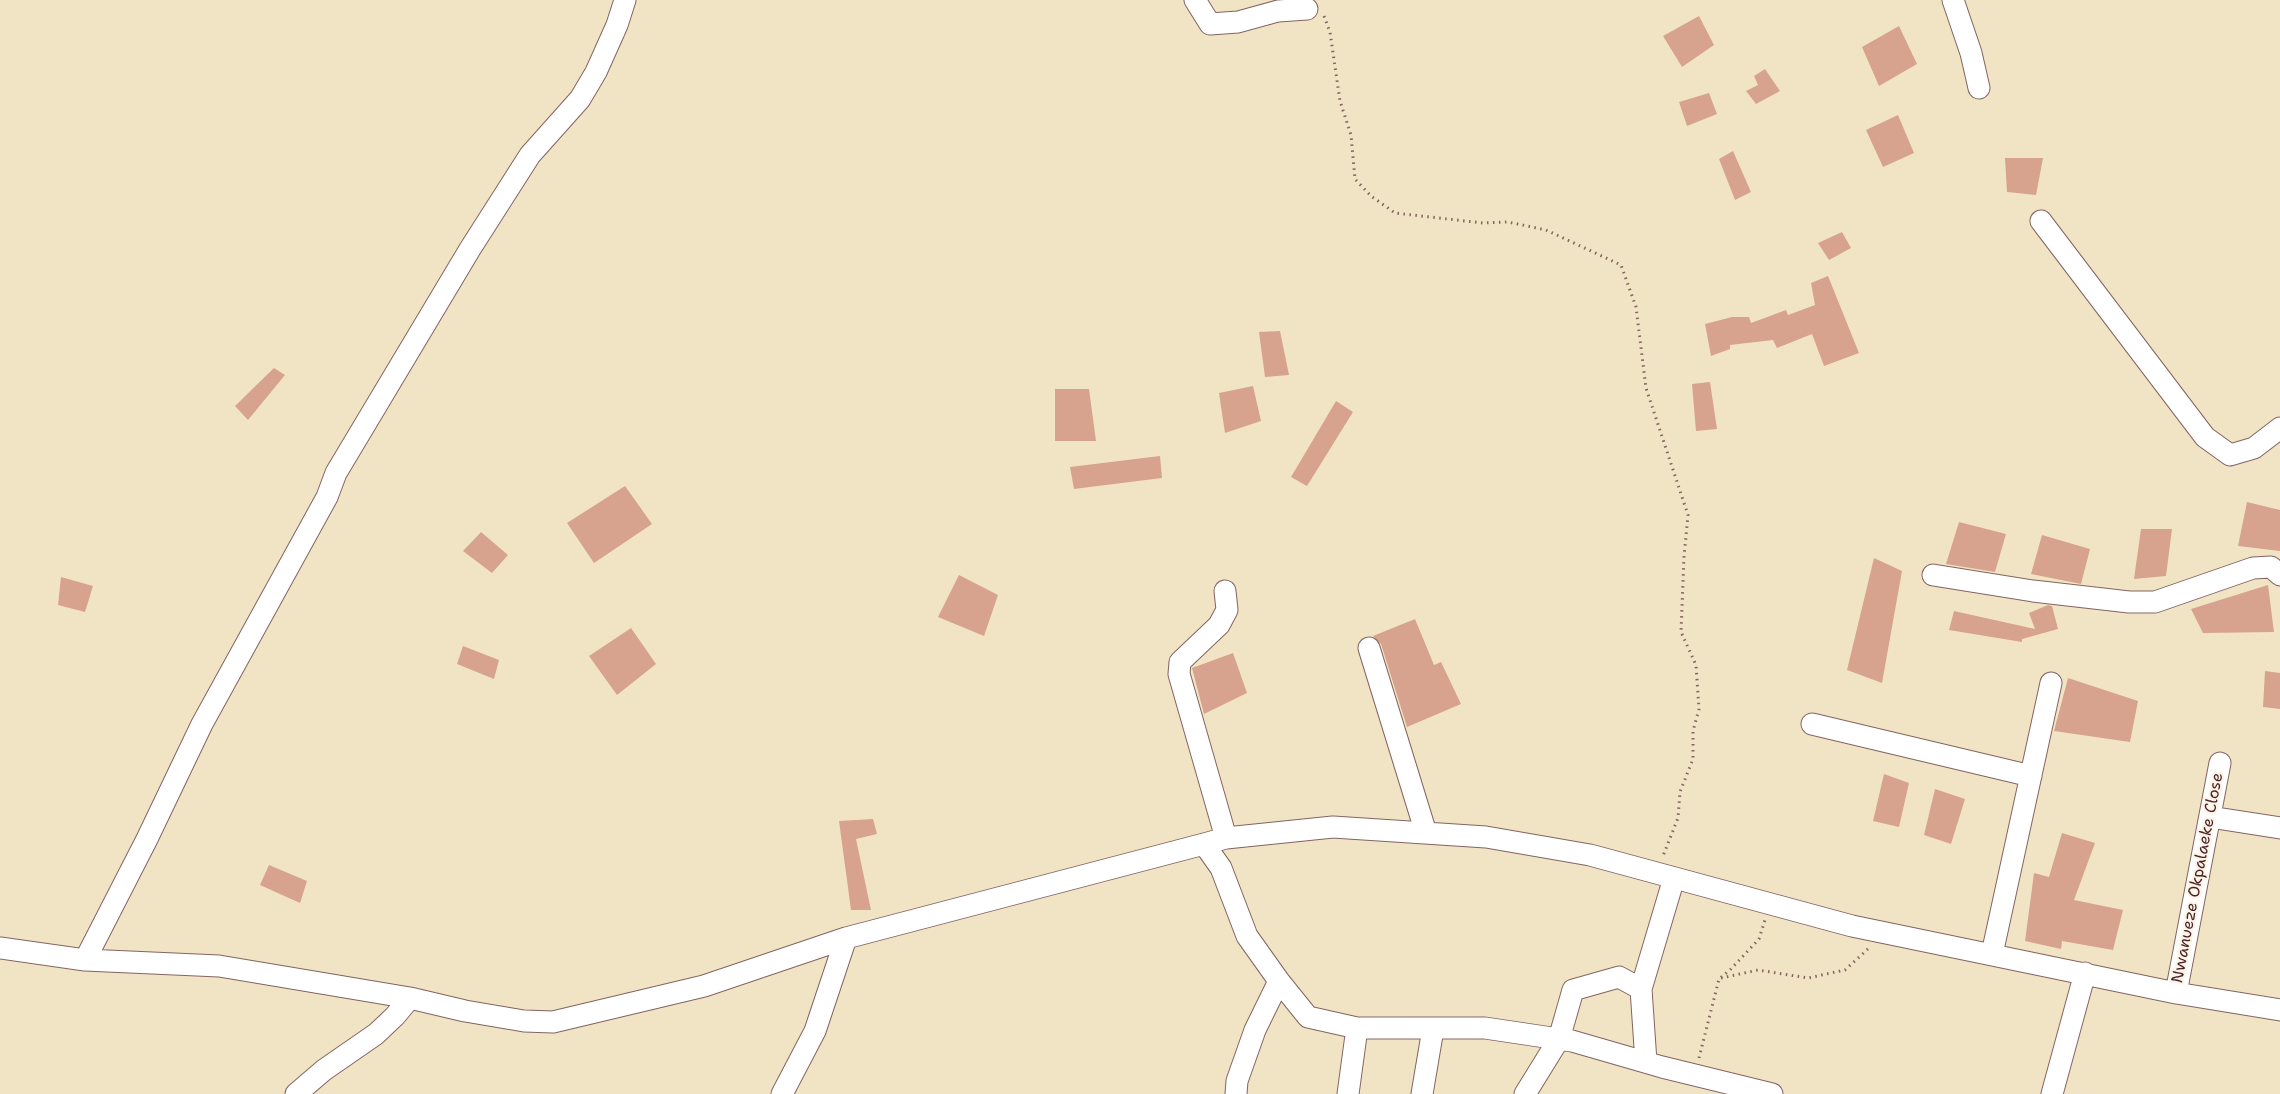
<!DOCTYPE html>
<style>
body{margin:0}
canvas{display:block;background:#f0e4c5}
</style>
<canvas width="2280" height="1094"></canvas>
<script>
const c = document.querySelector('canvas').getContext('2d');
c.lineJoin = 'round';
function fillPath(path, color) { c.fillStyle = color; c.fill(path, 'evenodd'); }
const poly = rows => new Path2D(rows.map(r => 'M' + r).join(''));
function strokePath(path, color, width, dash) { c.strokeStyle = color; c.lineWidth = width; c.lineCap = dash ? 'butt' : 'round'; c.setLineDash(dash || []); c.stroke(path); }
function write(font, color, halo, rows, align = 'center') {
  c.font = font + ' "Shantell Sans",sans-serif'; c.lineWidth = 4.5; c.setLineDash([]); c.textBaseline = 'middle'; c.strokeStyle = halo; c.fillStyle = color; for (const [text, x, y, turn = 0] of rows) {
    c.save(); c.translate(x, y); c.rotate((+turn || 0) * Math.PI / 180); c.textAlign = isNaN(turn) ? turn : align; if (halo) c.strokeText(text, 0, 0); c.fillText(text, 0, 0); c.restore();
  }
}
const building = poly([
 [1699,16,1714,45,1682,67,1663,36],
 [1899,26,1917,64,1879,86,1862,47],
 [1765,69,1780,91,1756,104,1746,91,1758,85,1754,76],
 [1709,93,1717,114,1687,126,1679,102],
 [1898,115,1914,153,1883,167,1866,130],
 [1733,151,1751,192,1735,200,1719,159],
 [2005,158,2043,158,2036,195,2007,192],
 [1842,232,1851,248,1829,260,1818,243],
 [1828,276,1859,353,1824,366,1812,334,1777,348,1773,340,1730,345,1730,349,1711,356,1705,324,1732,317,1749,317,1751,323,1786,310,1788,315,1815,305,1811,283],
 [1280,331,1289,375,1265,377,1259,332],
 [274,368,285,375,248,420,235,406],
 [1710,382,1717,429,1696,431,1692,384],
 [1253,386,1261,421,1225,433,1219,393],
 [1055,389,1089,389,1096,441,1055,441],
 [1336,401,1353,412,1307,486,1291,477],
 [1160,456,1162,478,1074,489,1070,467],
 [625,486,652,524,594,563,567,523],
 [2247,502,2280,510,2280,551,2238,546],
 [1959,522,2006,534,1995,572,1946,564],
 [2141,529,2172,529,2166,576,2134,579],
 [481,532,508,555,492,573,463,551],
 [2042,535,2090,549,2081,584,2031,574],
 [1874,558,1902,571,1882,683,1847,670],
 [959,575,998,595,984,636,938,617],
 [61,577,93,586,85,612,58,605],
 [2268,585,2274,632,2203,633,2191,609],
 [2048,605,2052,606,2058,629,2022,639,2022,642,1949,630,1954,611,2035,629,2029,613],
 [1415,619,1434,665,1441,662,1461,704,1407,727,1381,644,1373,636],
 [631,628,656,664,617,695,589,656],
 [463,646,499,660,494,679,457,664],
 [1233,653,1247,693,1204,714,1192,668],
 [2265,671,2280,673,2280,709,2263,707],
 [2068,678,2138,701,2130,742,2054,731],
 [1884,774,1909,783,1899,827,1873,821],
 [1935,789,1965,799,1951,844,1924,835],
 [873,819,877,834,856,839,871,910,851,910,839,821],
 [2062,833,2095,843,2074,900,2123,910,2113,950,2062,941,2061,949,2025,941,2034,873,2049,877],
 [269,865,307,881,300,903,260,885]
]);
const path = poly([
 [1324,16,1330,32,1340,101,1351,135,1355,179,1371,196,1395,213,1483,223,1508,222,1546,230,1621,265,1636,307,1646,388,1688,515,1684,557,1681,632,1696,665,1699,709,1693,731,1693,759,1680,792,1678,818,1663,856],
 [1721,978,1758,970,1808,978,1845,970,1869,948],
 [1699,1058,1719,979,1731,969,1759,939,1765,920]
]);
const minor = poly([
 [1195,0,1210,24,1238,22,1278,11,1307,9],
 [1953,0,1971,53,1979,88],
 [2041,221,2205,437,2230,455,2254,448,2280,428],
 [1933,575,2033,591,2129,602,2155,602,2253,568,2271,567,2280,575],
 [1225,591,1227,610,1219,625,1180,662,1179,674,1226,838],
 [1369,648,1426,833],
 [1812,724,2031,776],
 [2210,817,2280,828],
 [1204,844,1221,868,1247,936,1279,981,1308,1017,1357,1028,1485,1028,1572,1041,1662,1067,1772,1094],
 [0,948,85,960,219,966,410,998,465,1011,524,1021,553,1022,704,986,846,938,1204,844,1226,838,1333,827,1486,837,1590,855,1852,926,2176,993,2280,1010],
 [1992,954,2051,683],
 [85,960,147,839,202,724,327,497,336,473,470,249,530,155,580,99,596,72,617,25,625,0],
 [2176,993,2220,763],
 [1646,1062,1641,989,1674,878],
 [296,1094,324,1070,376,1034,395,1016,410,998],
 [782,1094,815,1031,846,938],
 [1236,1094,1237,1081,1255,1030,1279,981],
 [1348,1094,1357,1028],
 [1422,1094,1433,1029],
 [1525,1094,1559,1039,1573,990,1619,977,1641,989],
 [2052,1094,2085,973]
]);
const streetNames = [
 ["Nwanueze Okpalaeke Close",2198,878,-79]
];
fillPath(building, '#d8a38e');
strokePath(minor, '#846461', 23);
strokePath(path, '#846461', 3, [1.5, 4.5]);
strokePath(minor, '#fff', 21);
write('16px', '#4a1f2b', '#fcf5e5', streetNames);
</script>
